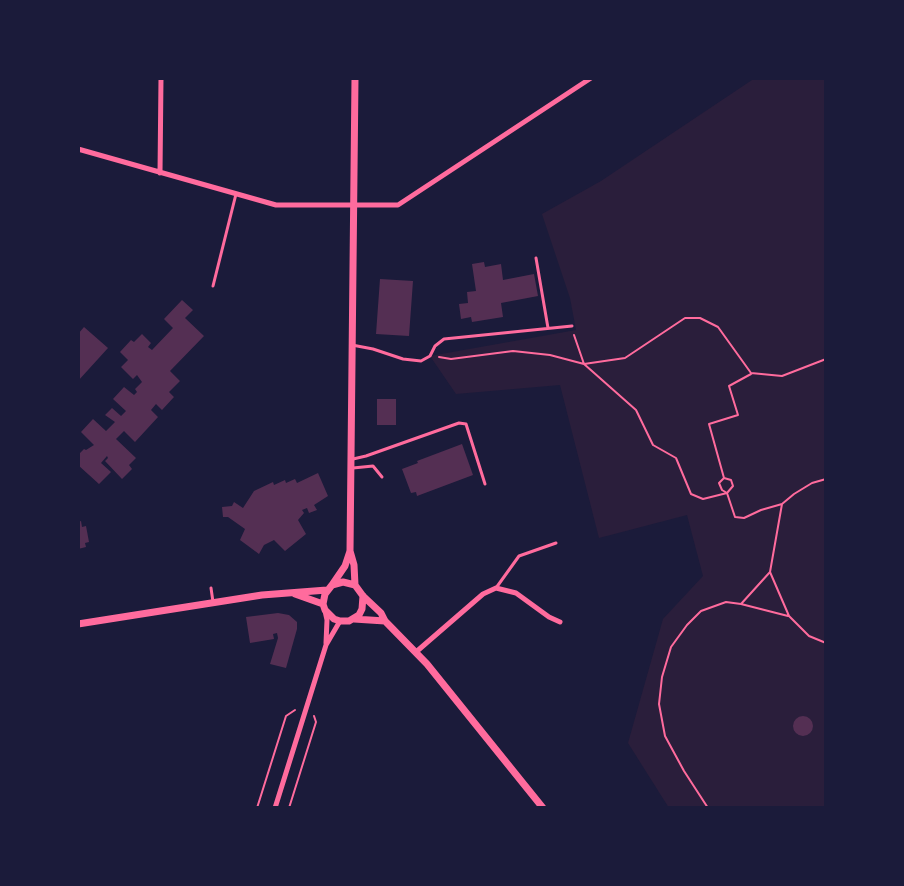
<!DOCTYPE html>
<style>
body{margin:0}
#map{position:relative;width:904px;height:886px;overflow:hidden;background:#1b1b3a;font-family:"Varela Round",sans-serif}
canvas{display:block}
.frame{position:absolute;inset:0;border:80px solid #1b1b3a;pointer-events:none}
</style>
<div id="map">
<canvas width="904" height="886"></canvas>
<div class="frame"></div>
</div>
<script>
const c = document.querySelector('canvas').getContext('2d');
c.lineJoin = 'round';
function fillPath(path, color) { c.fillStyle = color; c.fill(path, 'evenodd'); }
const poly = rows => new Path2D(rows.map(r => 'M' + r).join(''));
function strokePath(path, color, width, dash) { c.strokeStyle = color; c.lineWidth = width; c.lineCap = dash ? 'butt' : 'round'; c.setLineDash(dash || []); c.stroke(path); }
const green = poly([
 [755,78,826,78,826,808,669,808,628,743,663,619,703,576,687,515,599,538,560,385,456,394,430,356,576,330,570,298,542,214,601,181]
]);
const building = poly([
 [484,262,485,267,501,264,503,280,534,274,538,296,501,303,503,317,472,322,471,317,461,319,459,304,468,303,467,292,476,291,472,264],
 [380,279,413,281,409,336,376,334],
 [182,300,193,310,185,318,204,336,170,371,180,381,169,392,174,397,162,410,156,404,151,410,158,417,135,442,124,431,116,439,136,458,129,465,132,469,122,479,105,461,108,458,107,456,101,463,111,472,99,484,78,465,78,455,84,449,86,450,94,445,81,432,93,419,106,431,115,422,105,415,112,408,121,416,126,411,113,399,124,387,134,395,137,392,135,389,142,382,137,375,133,379,121,367,128,360,120,352,131,340,134,342,142,334,151,343,148,347,152,350,173,328,164,319],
 [84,327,108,348,78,381,78,334],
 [377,399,396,399,396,425,377,425],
 [462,444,473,475,417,496,416,492,411,493,402,469,418,463,417,461],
 [318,473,328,496,314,505,317,510,309,513,307,508,302,510,304,513,298,520,306,534,285,551,274,540,264,545,259,554,240,540,245,529,228,517,223,517,222,507,232,506,234,502,243,508,254,491,273,482,274,485,285,480,286,483,295,479,297,483],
 [81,521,82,527,86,526,89,542,85,543,86,547,78,549,78,522],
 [278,613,289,615,297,622,297,629,286,668,270,664,278,638,277,633,273,634,274,639,250,643,246,617],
 '793 726a10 10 0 1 1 20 0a10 10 0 1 1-20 0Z'
]);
const path = poly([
 [574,335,584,364,636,410,653,445,676,458,691,494,703,499,727,493,735,517,744,518,761,510,782,504],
 [439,357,451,359,513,351,550,355,584,364,625,358,685,318,700,318,718,327,751,373,782,376,826,359],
 [724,478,709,424,738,415,729,386,751,374],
 [724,478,731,480,733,486,727,493,722,490,719,483,724,478],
 [770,572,789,616,809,636,826,643],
 [741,604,788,616],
 [257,808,286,716,295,710],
 [289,808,316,722,314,716],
 [708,808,684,771,665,736,659,704,662,677,671,647,687,625,701,611,726,602,741,604,770,572,782,504,794,494,812,483,826,479]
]);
const service = poly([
 [536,258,548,328],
 [213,286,236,194],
 [352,345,373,349,403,359,421,361,430,356,435,346,444,339,572,326],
 [353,459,366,456,459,423,466,424,485,484],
 [353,468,373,466,382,477],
 [211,588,213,602],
 [496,588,519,556,556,543]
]);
const minor = poly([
 [78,149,276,205,398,205,591,78],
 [160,173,161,78],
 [325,611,327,620,326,643],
 [416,652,483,594,496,588,516,593,549,617,560,622],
 [275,808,326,645,340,621]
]);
const tertiary = poly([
 [350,551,354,565,355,585],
 [332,585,345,566,350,551,355,78],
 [295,594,323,604],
 [363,596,362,609,359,615,349,621,340,621,334,619,325,610,323,604,325,594,332,585,343,582,355,585,363,596,381,613,385,621,427,664,543,808],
 [354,619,385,621],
 [78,624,262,595,327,590]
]);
fillPath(green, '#2a1e3b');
fillPath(building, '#542f53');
strokePath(path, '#ff6b9d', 2);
strokePath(service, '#ff6b9d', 3);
strokePath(minor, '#ff6b9d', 5);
strokePath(tertiary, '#ff6b9d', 7);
</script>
